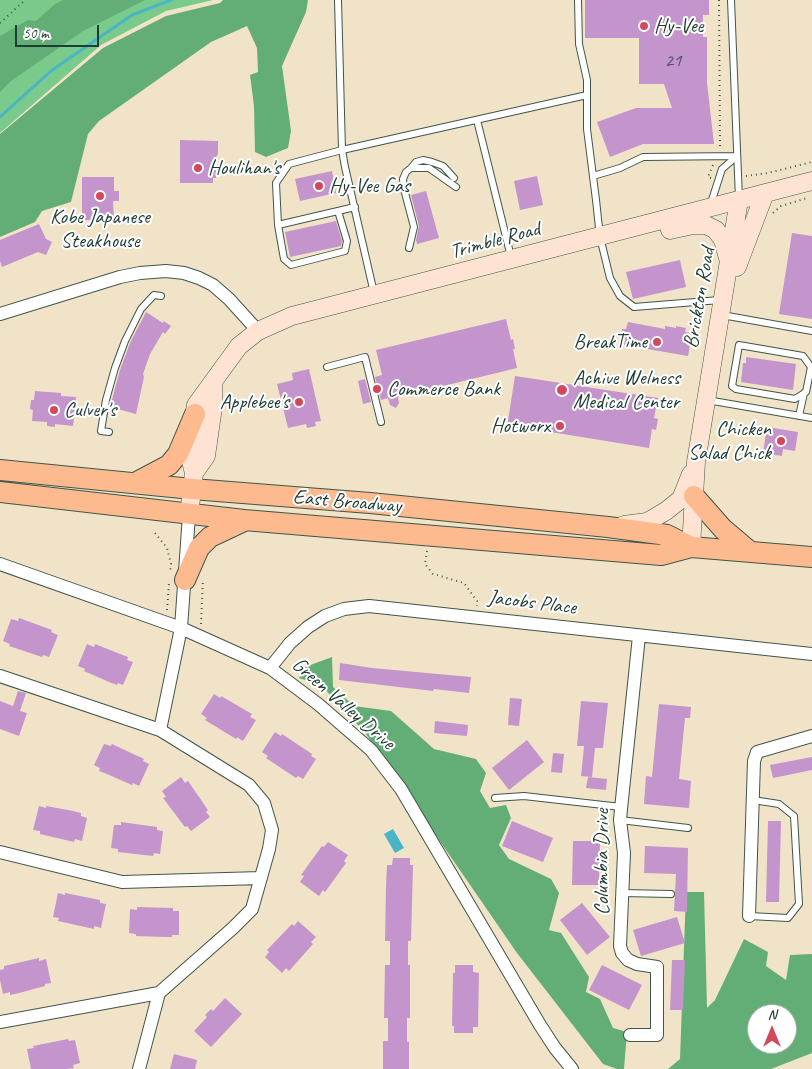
<!DOCTYPE html>
<style>
body{margin:0}
#map{position:relative;width:812px;height:1069px;overflow:hidden;background:#f1e3c8;font-family:Caveat,sans-serif}
canvas{display:block}
.north{position:absolute;left:747px;top:1004px;width:50px;height:50px;box-sizing:border-box;background:#fff;border:1px solid #a5b1ae;border-radius:50%;rotate:0deg;font-size:14px;font-weight:700;line-height:20px;text-align:center;color:#1f3d34}
.north::after{content:'';display:block;margin:auto;width:18px;height:22px;background:#d1495b;clip-path:polygon(50% 0,100% 100%,50% 72%,0 100%)}
.scale{position:absolute;left:15px;top:25px;width:84px;height:22px;box-sizing:border-box;border:2px solid #1f3d34;border-top:0;padding-left:6px;font-size:15px;line-height:18px;white-space:nowrap;color:#1f3d34;-webkit-text-stroke:4px #fff;paint-order:stroke}
</style>
<div id="map">
<canvas width="812" height="1069"></canvas>
<div class="north">N</div>
<div class="scale">50 m</div>
</div>
<script>
const c = document.querySelector('canvas').getContext('2d');
c.lineJoin = 'round';
function fillPath(path, color) { c.fillStyle = color; c.fill(path, 'evenodd'); }
const poly = rows => new Path2D(rows.map(r => 'M' + r).join(''));
function strokePath(path, color, width, dash) { c.strokeStyle = color; c.lineWidth = width; c.lineCap = dash ? 'butt' : 'round'; c.setLineDash(dash || []); c.stroke(path); }
function write(font, color, halo, rows, align = 'center') {
  c.font = font + ' Caveat,sans-serif'; c.lineWidth = 4; c.setLineDash([]); c.textBaseline = 'middle'; c.strokeStyle = halo; c.fillStyle = color; for (const [text, x, y, turn = 0] of rows) {
    c.save(); c.translate(x, y); c.rotate((+turn || 0) * Math.PI / 180); c.textAlign = isNaN(turn) ? turn : align; if (halo) c.strokeText(text, 0, 0); c.fillText(text, 0, 0); c.restore();
  }
}
const green = poly([
 [0,0,213,0,166,11,101,45,0,133]
]);
const forest = poly([
 [63,0,145,0,83,31,11,81,0,92,0,36,28,20,36,21,55,4],
 [223,0,308,0,306,12,282,66,291,131,288,148,266,157,255,152,254,106,250,75,258,72,257,48,247,26,211,42,99,121,88,134,71,202,42,211,35,222,0,237,0,134,103,48,166,16,220,3],
 [332,657,333,687,354,706,391,711,434,749,476,759,486,773,480,791,490,808,506,805,511,818,499,845,509,859,551,879,559,893,549,930,561,933,589,977,586,992,600,999,613,1028,627,1032,624,1069,617,1069,603,1064,517,953,366,734,321,685,299,678,305,667],
 [686,892,704,892,707,1008,715,1000,744,939,768,952,766,966,786,980,790,955,812,954,812,1053,771,1069,668,1069,680,1059],
 [757,1014,787,1014,787,1044,757,1044]
]);
const water = poly([
 [393,829,404,848,395,853,384,834]
]);
const stream = poly([
 [0,117,51,71,132,15,171,0]
]);
const building = poly([
 [585,0,709,0,709,15,703,15,703,37,707,37,707,83,714,144,643,144,610,157,597,122,636,108,672,108,664,84,639,84,639,38,585,38],
 [180,140,218,141,218,154,216,157,216,178,213,178,213,183,180,183],
 [332,171,336,193,300,201,295,179],
 [537,176,543,205,520,210,514,181],
 [82,177,114,177,114,191,119,191,119,201,113,201,114,220,82,220],
 [426,191,439,238,417,244,416,240,419,226,411,195],
 [336,221,342,241,341,246,290,257,285,232],
 [39,224,46,239,52,242,46,255,38,252,2,267,0,261,0,240],
 [792,233,812,236,812,319,779,314],
 [680,260,686,287,633,299,626,272],
 [146,312,163,323,164,321,171,326,165,334,163,332,150,354,143,374,144,377,136,414,110,407,120,370,130,343],
 [506,319,511,340,513,339,515,349,513,349,517,368,398,397,399,403,396,408,390,405,388,398,381,400,375,377,382,375,376,350],
 [628,322,665,329,665,326,676,328,676,326,686,328,685,332,692,333,688,356,624,345,625,339,621,338,622,329,626,329],
 [746,357,796,364,793,390,741,382,743,363,746,363],
 [309,369,321,421,315,422,316,426,307,428,306,424,288,428,277,384,293,380,292,373],
 [515,376,658,398,654,418,658,419,656,430,652,429,649,448,520,427,519,429,507,427],
 [365,379,371,402,363,404,358,381],
 [35,391,61,393,61,396,76,397,73,426,55,424,55,427,47,426,47,422,32,421,33,410,30,409,31,400,34,400],
 [767,427,798,432,795,451,783,449,782,456,763,453],
 [19,618,52,630,51,632,58,635,49,657,43,655,42,657,9,646,10,644,3,641,11,619,18,621],
 [87,644,94,647,95,644,120,654,128,657,127,660,133,662,123,685,118,683,117,685,109,682,84,671,85,669,78,666],
 [340,663,372,668,471,677,469,693,434,689,433,691,339,680],
 [18,691,26,693,20,711,27,713,19,736,0,729,0,701,13,706],
 [214,694,220,698,221,696,252,714,250,717,256,720,243,741,237,737,236,739,205,720,207,718,201,714],
 [510,698,522,699,519,726,508,725],
 [581,701,608,703,603,748,595,748,592,777,581,776,584,746,577,746],
 [659,704,691,707,690,718,685,718,679,779,691,781,689,808,644,804,646,776,652,777],
 [435,721,468,725,467,736,434,733],
 [275,732,281,736,282,734,312,754,311,756,316,759,303,779,298,776,296,778,266,758,268,756,262,752],
 [527,740,544,762,509,790,492,768],
 [104,744,111,746,112,744,144,759,143,761,149,764,139,786,133,783,132,785,107,774,99,771,100,768,94,765],
 [553,753,564,754,562,773,551,772],
 [812,757,812,770,773,778,770,765],
 [181,777,185,783,188,781,208,810,206,812,210,817,191,831,187,826,185,827,163,798,166,797,162,791],
 [588,777,607,779,606,790,586,788],
 [39,806,46,808,46,806,73,811,81,813,81,816,87,818,82,841,75,839,74,842,40,834,40,831,33,830],
 [512,821,553,838,543,862,502,846],
 [768,821,781,821,779,902,766,902],
 [121,822,157,827,157,830,163,831,160,854,154,853,153,856,118,852,118,849,111,848,114,825,121,825],
 [573,841,600,841,599,885,572,885],
 [328,842,348,855,344,861,346,863,325,892,323,890,319,896,300,882,304,876,301,875,322,846,324,847],
 [645,846,688,848,687,912,674,911,676,874,644,873],
 [393,858,410,858,410,865,413,865,411,941,408,941,408,965,410,965,410,1018,407,1018,407,1042,409,1042,409,1069,383,1069,383,1041,388,1041,388,1018,384,1018,385,965,390,965,390,941,385,941,386,887,387,865,392,865],
 [58,893,65,895,65,893,100,900,100,903,106,904,101,928,94,926,94,929,58,921,59,918,53,917],
 [582,903,610,937,587,955,560,920],
 [137,907,173,908,173,911,179,911,179,935,172,935,172,937,164,937,136,936,136,934,129,933,130,909,137,910],
 [677,917,685,943,641,956,633,930],
 [298,921,316,937,311,942,313,944,289,971,286,968,282,973,265,957,269,952,267,950,292,924,294,926],
 [39,958,39,961,46,959,51,983,45,984,45,986,19,993,10,995,10,992,3,994,0,980,0,970,4,969,4,966],
 [672,960,685,960,683,1010,670,1010],
 [455,965,473,965,473,972,479,973,478,1027,473,1027,473,1033,454,1033,454,1026,452,1026,453,973,455,973],
 [602,965,642,985,629,1010,589,990],
 [225,998,242,1014,211,1047,194,1031,207,1017,205,1015,211,1009,213,1011],
 [68,1039,69,1041,75,1040,80,1063,73,1065,74,1068,66,1069,31,1069,27,1049,34,1048,33,1046],
 [174,1054,197,1060,195,1069,170,1069]
]);
const path = poly([
 [719,0,720,147],
 [0,23,25,0],
 [746,176,768,173,812,162],
 [711,178,708,177,713,165],
 [773,213,781,206,807,198],
 [155,533,167,548,171,564,170,573],
 [427,551,425,564,433,574,464,583,477,601,477,606],
 [167,610,169,583],
 [201,624,203,579]
]);
const lane = poly([
 [338,0,342,150,345,167,374,293],
 [578,0,579,44,587,80,587,129,596,200,600,237,610,278,620,296,634,307,720,300],
 [731,0,739,199],
 [477,120,511,257],
 [411,168,416,162,423,160,432,162,443,166,454,178],
 [593,176,620,168,643,157,737,156],
 [710,206,722,169,737,156],
 [355,207,278,225,276,183,289,164,342,150,587,95],
 [278,225,284,259,291,265,345,251,347,241,338,211],
 [409,248,414,227,404,189,403,179,406,172,411,168,429,168,456,187],
 [722,315,812,331],
 [739,345,803,356,811,367,806,392,795,399,736,389,732,386,739,345],
 [327,367,365,357,381,422],
 [707,400,812,418],
 [799,416,804,393],
 [109,432,101,431,106,400,115,368,125,341,141,309,154,295,161,296],
 [495,798,524,796,621,807],
 [620,820,688,828],
 [622,893,671,894],
 [749,916,788,918,799,904,794,816,779,804,753,800]
]);
const street = poly([
 [0,314,120,277,140,273,166,271,184,273,199,278,213,285,229,299,258,331],
 [0,564,181,628,270,668,318,704,371,750,401,789,540,1025,555,1048,572,1069],
 [270,668,290,643,308,627,325,616,344,609,369,606,812,654],
 [0,676,160,730,249,785,264,803,272,830,269,849,252,909,233,928,159,993,0,1022],
 [160,730,181,628,189,515],
 [0,852,122,882,261,878],
 [749,916,754,761,757,752,812,736],
 [630,1035,657,1035,657,967,637,964,628,960,622,953,620,946,624,853,620,820,621,809,639,636],
 [139,1069,159,993]
]);
const secondary = poly([
 [670,230,693,225,706,225,716,230,723,240,728,258],
 [737,267,765,193],
 [194,473,206,456,213,407,213,383],
 [189,515,194,473,189,453,196,405,239,346,258,331,292,316,812,181],
 [624,525,647,522,666,511,681,499,691,474],
 [691,547,696,462,739,200]
]);
const primary = poly([
 [0,470,192,489,370,503,608,527,667,535,691,547],
 [135,483,169,465,178,454,195,414],
 [0,492,244,520,661,555,691,547,812,557],
 [694,496,723,529,749,551],
 [185,580,199,548,210,537,244,521]
]);
const markers = [
 [644,26,5,"#d1495b"],
 [198,168,5,"#d1495b"],
 [319,186,5,"#d1495b"],
 [100,196,5,"#d1495b"],
 [657,342,5,"#d1495b"],
 [377,389,5,"#d1495b"],
 [562,390,6,"#d1495b"],
 [299,402,5,"#d1495b"],
 [54,410,5,"#d1495b"],
 [560,426,5,"#d1495b"],
 [781,441,5,"#d1495b"]
];
const numberNames = [
 ["21",673,61]
];
const poiNames = [
 ["Hy-Vee",654,26],
 ["Houlihan's",208,168],
 ["Hy-Vee Gas",329,186],
 ["Kobe Japanese",100,217,"center"],
 ["Steakhouse",100,241,"center"],
 ["BreakTime",647,342,"right"],
 ["Achive Welness",573,378],
 ["Medical Center",573,402],
 ["Commerce Bank",387,389],
 ["Applebee's",289,402,"right"],
 ["Culver's",64,410],
 ["Hotworx",550,426,"right"],
 ["Chicken",771,429,"right"],
 ["Salad Chick",771,453,"right"]
];
const streetNames = [
 ["Trimble Road",495,241,-15],
 ["Brickton Road",700,298,-80],
 ["East Broadway",347,502,5],
 ["Jacobs Place",532,603,7],
 ["Green Valley Drive",343,704,41],
 ["Columbia Drive",602,862,-90]
];
fillPath(green, '#7aca8b');
fillPath(forest, '#63ae77');
fillPath(water, '#49b5c5');
strokePath(stream, '#49b5c5', 3);
fillPath(building, '#c494cc');
strokePath(lane, '#3e564a', 8);
strokePath(street, '#3e564a', 14);
strokePath(secondary, '#3e564a', 19);
strokePath(primary, '#3e564a', 22);
strokePath(path, '#3e564a', 2, [1, 4]);
strokePath(lane, '#fff', 6);
strokePath(street, '#fff', 12);
strokePath(secondary, '#fee3d2', 18);
strokePath(primary, '#fcba8e', 20);
for (const [x, y, r, color] of markers) { const dot = new Path2D(); dot.arc(x, y, r, 0, 2 * Math.PI); c.fillStyle = color; c.fill(dot); strokePath(dot, '#fff', 2); }
write('19px', '#48535a', null, numberNames);
write('21px', '#1f3d34', '#fff', poiNames, 'left');
write('21px', '#1f3d34', '#fff', streetNames);
</script>
